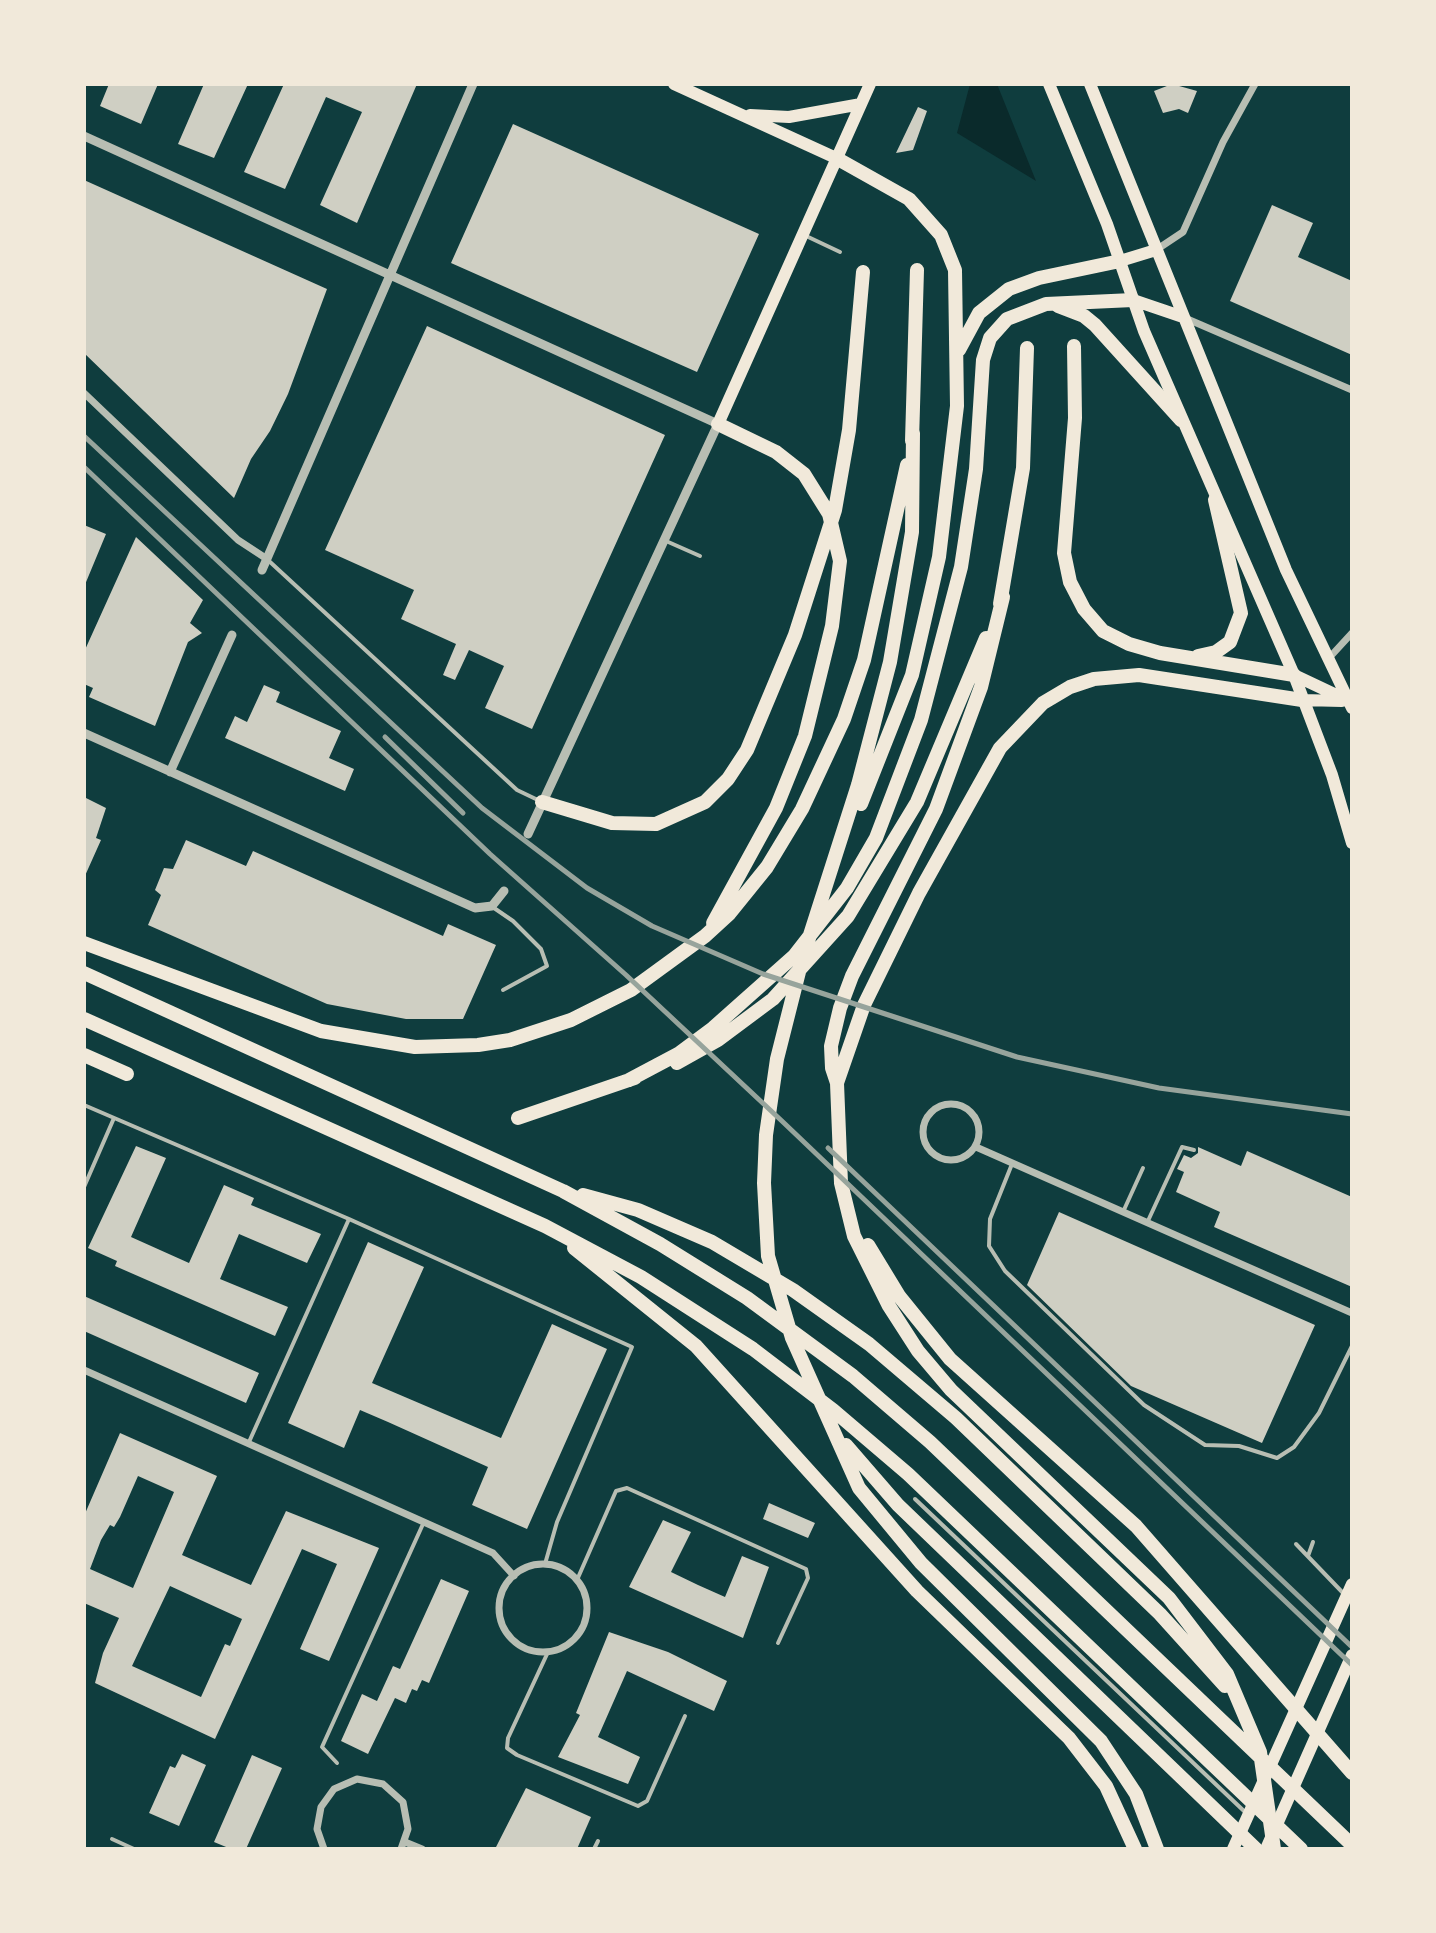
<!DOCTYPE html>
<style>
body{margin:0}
#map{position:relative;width:1436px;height:1933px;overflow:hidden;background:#0f3d3e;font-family:"Sofia Sans Condensed",sans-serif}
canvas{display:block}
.frame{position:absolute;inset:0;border:86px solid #f1e9da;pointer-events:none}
</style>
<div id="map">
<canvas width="1436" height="1933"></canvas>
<div class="frame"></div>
</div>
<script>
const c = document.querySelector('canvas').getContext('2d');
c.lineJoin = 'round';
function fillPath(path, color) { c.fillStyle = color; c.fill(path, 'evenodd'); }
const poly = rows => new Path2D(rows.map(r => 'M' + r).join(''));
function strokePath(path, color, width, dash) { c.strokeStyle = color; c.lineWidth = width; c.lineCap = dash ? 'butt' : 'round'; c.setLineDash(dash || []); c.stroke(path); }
const water = poly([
 [970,84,997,84,1036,181,957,133]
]);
const building = poly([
 [109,84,158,84,141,124,100,106],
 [204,84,248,84,214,158,178,144],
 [284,84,417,84,357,223,320,205,362,112,326,97,285,189,244,172],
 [1172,84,1197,91,1188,113,1179,109,1163,113,1154,91],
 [918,107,927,111,913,150,896,153],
 [513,124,759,234,697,372,451,263],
 [84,180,327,289,288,394,270,431,251,459,234,498,84,353],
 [1272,205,1313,223,1298,257,1352,281,1352,355,1230,301],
 [427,326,665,435,532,729,485,708,504,666,469,650,455,680,443,675,456,644,401,619,414,590,325,550],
 [84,525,106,534,84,587],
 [136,537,203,600,190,623,202,633,188,642,155,726,89,697,93,688,84,684,84,652],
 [264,685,280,692,276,702,341,731,329,758,354,769,345,791,225,738,235,716,247,722],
 [84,797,106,808,96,838,101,840,84,878],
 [186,840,246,866,253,851,443,936,448,924,496,945,463,1019,406,1019,327,1004,148,925,161,895,155,890,164,868,173,869],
 [136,1146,166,1158,131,1237,189,1263,224,1185,254,1198,251,1205,321,1234,307,1263,239,1234,220,1279,288,1307,275,1336,115,1266,117,1261,88,1248],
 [1198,1147,1241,1166,1247,1151,1352,1197,1352,1287,1214,1227,1220,1212,1176,1192,1184,1172,1177,1169,1184,1155,1191,1158,1198,1153],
 [1059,1212,1315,1325,1262,1443,1131,1386,1027,1285],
 [368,1242,424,1267,372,1383,501,1438,552,1324,607,1349,527,1529,472,1505,488,1467,388,1422,360,1410,344,1448,288,1423],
 [84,1296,259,1373,246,1403,84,1331],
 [120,1433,217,1476,182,1555,251,1585,286,1511,379,1548,329,1661,300,1649,337,1564,302,1549,215,1739,95,1683,103,1653,119,1618,84,1603,84,1516],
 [138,1476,174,1492,133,1588,90,1569,101,1540,110,1525,114,1527,120,1517],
 [170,1586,242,1619,230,1646,225,1644,201,1697,132,1666],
 [769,1503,815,1523,808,1538,763,1519],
 [663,1520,691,1532,671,1572,698,1585,725,1597,742,1556,769,1567,743,1638,629,1587],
 [441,1579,469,1591,429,1683,422,1680,417,1691,412,1689,406,1703,395,1698,368,1754,341,1741,362,1694,377,1701,393,1666,400,1669],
 [609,1632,668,1652,727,1681,714,1711,627,1671,598,1737,640,1757,628,1784,558,1757,580,1715,576,1713],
 [182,1754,206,1765,179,1826,149,1813,170,1766,175,1768],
 [252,1755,282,1768,246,1849,231,1849,214,1842],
 [526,1788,591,1817,577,1849,495,1849]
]);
const service = poly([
 [804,235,840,252],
 [666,541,700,556],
 [269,561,517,790,540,801],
 [494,908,513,921,541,949,547,966,503,990],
 [84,1105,349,1219],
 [1012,1164,990,1219,989,1246,1005,1271,1144,1405,1205,1445,1239,1446,1277,1458,1294,1447,1319,1413,1352,1346],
 [84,1187,114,1118],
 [1123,1212,1143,1168],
 [1147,1223,1182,1147,1194,1150],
 [249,1442,349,1219,632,1347,557,1522,545,1564],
 [915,1499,1245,1812],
 [1296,1544,1344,1594],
 [1308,1556,1313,1542],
 [577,1580,616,1491,627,1488,806,1569,808,1578,778,1643],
 [548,1652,508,1738,507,1748,517,1755,638,1806,647,1801,685,1716],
 [337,1763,322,1747,423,1524],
 [112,1839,134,1849],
 [594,1849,598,1841]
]);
const minor = poly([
 [1156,250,1183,232,1223,142,1255,84],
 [1185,318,1352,390],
 [84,393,238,540,267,559],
 [1329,658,1352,633],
 '923 1132a28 28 0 1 1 56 0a28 28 0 1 1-56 0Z',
 [976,1147,1352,1313],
 [84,1370,493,1553,514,1576],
 '499 1608a44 44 0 1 1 88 0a44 44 0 1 1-88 0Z',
 [405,1842,422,1849],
 [324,1849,317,1829,321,1807,334,1789,357,1779,383,1784,403,1802,408,1829,401,1849]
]);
const tertiary = poly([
 [84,136,718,424,528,834],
 [262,570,473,84],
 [84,733,475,908,492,906,504,891],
 [170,772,232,635]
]);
const primary = poly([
 [674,84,836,158],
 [1049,84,1107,224,1144,331,1294,675,1332,775,1352,843],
 [1090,84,1286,570,1352,708],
 [750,115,789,117,861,104],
 [1120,261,1156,250],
 [1133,300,1183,317],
 [718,424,870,84],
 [1294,675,1349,701],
 [1302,700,1342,701],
 [1233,1849,1352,1584],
 [1266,1849,1352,1655]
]);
const motorway = poly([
 [836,158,909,199,941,235,955,270,957,406,939,557,912,675,861,804],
 [1058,306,1084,316,1095,325,1181,420],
 [1074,346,1075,418,1064,553,1070,582,1084,609,1103,631,1129,644,1160,653,1294,675],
 [959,350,979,313,1009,289,1039,278,1120,261],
 [913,433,912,532,890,662,858,785,802,960,777,1059,766,1135,764,1183,768,1256,792,1338,859,1488,921,1563,1101,1741,1136,1794,1157,1849],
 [912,441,917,270],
 [1003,597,981,687,936,809,852,976,840,1008,831,1046,832,1068,837,1083,841,1183,854,1236,889,1306,918,1351,951,1390,1169,1598,1227,1674,1260,1752,1274,1849],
 [1000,604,1023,468,1027,348],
 [1198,656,1216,652,1230,642,1241,613,1215,500],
 [542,802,612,823,656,824,705,802,728,779,747,750,795,635,835,510,849,430,863,272],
 [713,923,776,808,805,736,832,626,840,561,829,514,804,474,776,452,718,424],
 [84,943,321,1031,415,1047,478,1045,510,1040,571,1020,631,990,705,936,729,914,767,867,802,809,844,719,864,660,907,465],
 [84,973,563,1191,660,1244,747,1298,853,1376,930,1442,1352,1845],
 [84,1019,545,1226,641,1277,753,1349,833,1410,908,1474,1301,1849],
 [84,1055,127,1074],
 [677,1063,718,1040,773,999,848,916,917,802,986,638],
 [629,1080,678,1054,713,1028,794,956,847,888,876,838,921,720,961,567,976,469,983,360,990,338,1007,319,1046,304,1133,300],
 [837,1083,864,1005,919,893,1000,748,1043,703,1070,687,1094,679,1139,675,1302,700],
 [518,1118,635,1078],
 [583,1195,638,1210,712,1242,793,1290,869,1344,956,1418,1160,1614,1225,1686],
 [868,1245,899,1296,950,1359,1136,1526,1352,1773],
 [574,1248,696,1346,917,1591,1069,1738,1106,1786,1135,1849],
 [846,1445,898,1505,1256,1849]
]);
const rail = poly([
 [84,436,482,808,587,888,652,926,763,974,1017,1057,1159,1088,1352,1114],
 [84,467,490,854,626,975,784,1123,1352,1665],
 [385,737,463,813],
 [828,1148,1352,1647]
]);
fillPath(water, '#0a2a2b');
fillPath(building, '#cfcfc3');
strokePath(service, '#b8beb3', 4);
strokePath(minor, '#b8beb3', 7);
strokePath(tertiary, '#b8beb3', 9);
strokePath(primary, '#f1e9da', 12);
strokePath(motorway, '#f1e9da', 14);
strokePath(rail, '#97a49c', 5);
</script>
